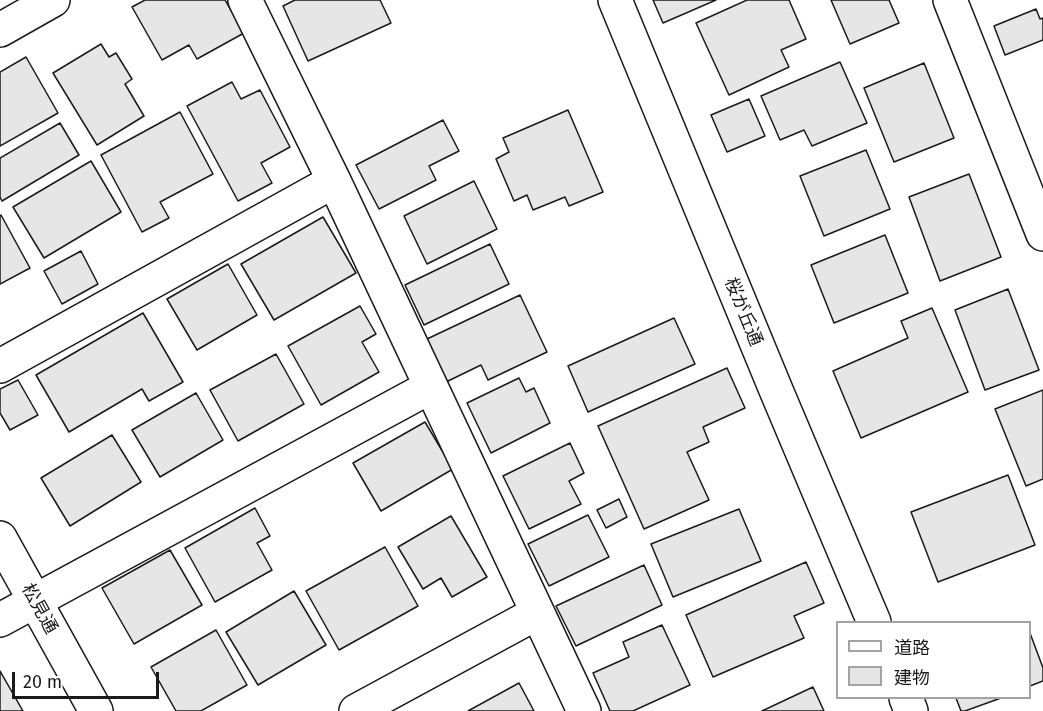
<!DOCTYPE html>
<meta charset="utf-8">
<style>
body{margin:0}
#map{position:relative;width:1043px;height:711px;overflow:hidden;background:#fff;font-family:"Fira Sans","Noto Sans JP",sans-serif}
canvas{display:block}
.legend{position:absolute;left:836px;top:621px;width:195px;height:78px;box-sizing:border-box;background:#fff;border:2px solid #a3a3a3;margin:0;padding:8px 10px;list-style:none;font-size:18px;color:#1a1a1a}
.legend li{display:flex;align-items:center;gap:12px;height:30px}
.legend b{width:30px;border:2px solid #a3a3a3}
.scale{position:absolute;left:12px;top:672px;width:147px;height:27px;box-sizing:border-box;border:3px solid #1a1a1a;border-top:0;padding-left:8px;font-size:18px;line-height:21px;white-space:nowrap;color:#1a1a1a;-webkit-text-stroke:4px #fff;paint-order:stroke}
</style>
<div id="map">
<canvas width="1043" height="711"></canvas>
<ul class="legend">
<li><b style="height:8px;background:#fff"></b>道路</li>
<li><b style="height:16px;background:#e6e6e6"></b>建物</li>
</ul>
<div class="scale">20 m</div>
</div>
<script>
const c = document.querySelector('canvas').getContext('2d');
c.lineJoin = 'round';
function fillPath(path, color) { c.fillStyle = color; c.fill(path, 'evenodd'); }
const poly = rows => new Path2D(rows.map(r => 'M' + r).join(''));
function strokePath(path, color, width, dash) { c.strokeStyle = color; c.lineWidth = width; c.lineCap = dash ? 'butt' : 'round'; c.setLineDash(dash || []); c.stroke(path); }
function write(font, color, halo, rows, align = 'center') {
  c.font = font + ' "Fira Sans","Noto Sans JP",sans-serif'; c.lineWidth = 4.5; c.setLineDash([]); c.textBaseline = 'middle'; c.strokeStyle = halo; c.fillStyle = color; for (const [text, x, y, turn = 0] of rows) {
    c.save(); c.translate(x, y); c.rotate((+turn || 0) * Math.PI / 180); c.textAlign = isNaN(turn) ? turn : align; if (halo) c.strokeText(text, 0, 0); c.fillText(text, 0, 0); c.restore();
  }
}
const building = poly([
 [145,0,225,0,244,33,197,59,189,45,162,60,132,7,145,0],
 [295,0,380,0,391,23,308,61,283,6,295,0],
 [653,0,716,0,663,23,653,0],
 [747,0,789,0,806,39,781,50,789,67,729,95,696,23,747,0],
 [831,0,889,0,899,23,850,44,831,0],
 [1036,9,1040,19,1043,18,1043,40,1005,55,994,26,1036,9],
 [101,44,109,57,116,53,132,79,125,84,144,116,97,145,53,73,101,44],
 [26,57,58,113,0,146,0,72,26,57],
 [840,62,867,123,812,146,804,130,780,140,761,96,840,62],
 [924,63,954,138,894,162,864,88,924,63],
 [232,82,241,99,260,90,290,147,261,163,272,183,238,201,187,106,232,82],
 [749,99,765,136,727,152,711,115,749,99],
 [568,110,603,192,569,206,565,197,533,210,527,195,514,201,496,159,509,152,503,138,568,110],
 [180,112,213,174,160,202,169,218,142,232,101,155,180,112],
 [443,120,459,151,429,166,436,180,379,209,356,165,443,120],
 [60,123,79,155,2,201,0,197,0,158,60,123],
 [866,150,890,209,824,236,800,176,866,150],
 [91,161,121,212,44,258,13,207,91,161],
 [969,174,1001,257,940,281,909,197,969,174],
 [474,181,497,229,427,264,404,216,474,181],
 [1,215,30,268,0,284,0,216,1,215],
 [323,217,356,273,274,320,241,264,323,217],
 [885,235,908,293,834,323,811,265,885,235],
 [490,244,509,284,424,325,405,285,490,244],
 [81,251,98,284,62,304,44,271,81,251],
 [228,264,257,315,197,350,167,299,228,264],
 [1008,289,1039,370,985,390,955,310,1008,289],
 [520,295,547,352,488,380,481,365,446,382,427,339,520,295],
 [360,306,376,334,362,342,379,372,321,405,288,346,360,306],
 [932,308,968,392,861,438,833,371,908,338,901,321,932,308],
 [143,313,183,382,149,401,142,389,69,432,36,375,143,313],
 [674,318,695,364,588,412,568,366,674,318],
 [276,354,304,404,238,441,210,390,276,354],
 [727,368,745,408,703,427,709,442,687,452,709,500,644,529,598,426,727,368],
 [519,378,526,392,534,388,550,423,491,453,467,403,519,378],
 [18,380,38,415,10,430,0,413,0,389,18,380],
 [1043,390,1043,479,1026,486,995,409,1043,390],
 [196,393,223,440,160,477,132,430,196,393],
 [425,422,453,469,381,511,353,463,425,422],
 [112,435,141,482,70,526,41,478,112,435],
 [570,443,584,473,569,481,581,504,529,529,503,476,570,443],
 [1008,475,1035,545,938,582,911,512,1008,475],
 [619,499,627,517,606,528,597,510,619,499],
 [255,508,270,536,257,543,272,570,215,602,185,548,255,508],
 [739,509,761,561,673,597,651,544,739,509],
 [588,515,609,557,549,586,528,544,588,515],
 [451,516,487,577,452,597,441,578,423,589,398,547,451,516],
 [385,547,418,606,339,650,306,591,385,547],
 [170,550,202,605,134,644,102,588,170,550],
 [806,562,824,603,794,616,804,638,713,677,686,615,806,562],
 [644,565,662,605,576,646,556,606,644,565],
 [294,591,326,645,258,685,226,632,294,591],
 [662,625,690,685,633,711,610,711,593,673,629,657,623,642,662,625],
 [216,630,247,685,201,711,176,711,151,667,216,630],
 [1030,633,1043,668,1043,681,1030,686,1030,633],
 [0,671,23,711,0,711,0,671],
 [519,683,534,711,468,711,519,683],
 [813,687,824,711,762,711,813,687],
 [956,698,1001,698,965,711,961,711,956,698]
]);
const minor = poly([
 [245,0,334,181,584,711],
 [950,0,1043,234],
 [0,30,53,0],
 [0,366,334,181],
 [0,620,430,387],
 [356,711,537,613]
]);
const tertiary = poly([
 [615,0,776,390,874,622],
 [0,538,96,711],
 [906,698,911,711]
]);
const streetNames = [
 ["桜が丘通",743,312,68],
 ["松見通",39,609,61]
];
fillPath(building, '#e6e6e6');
strokePath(building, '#1a1a1a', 1.5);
strokePath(minor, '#1a1a1a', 36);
strokePath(tertiary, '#1a1a1a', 36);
strokePath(minor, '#fff', 33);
strokePath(tertiary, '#fff', 33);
write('18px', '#1a1a1a', '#fff', streetNames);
</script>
